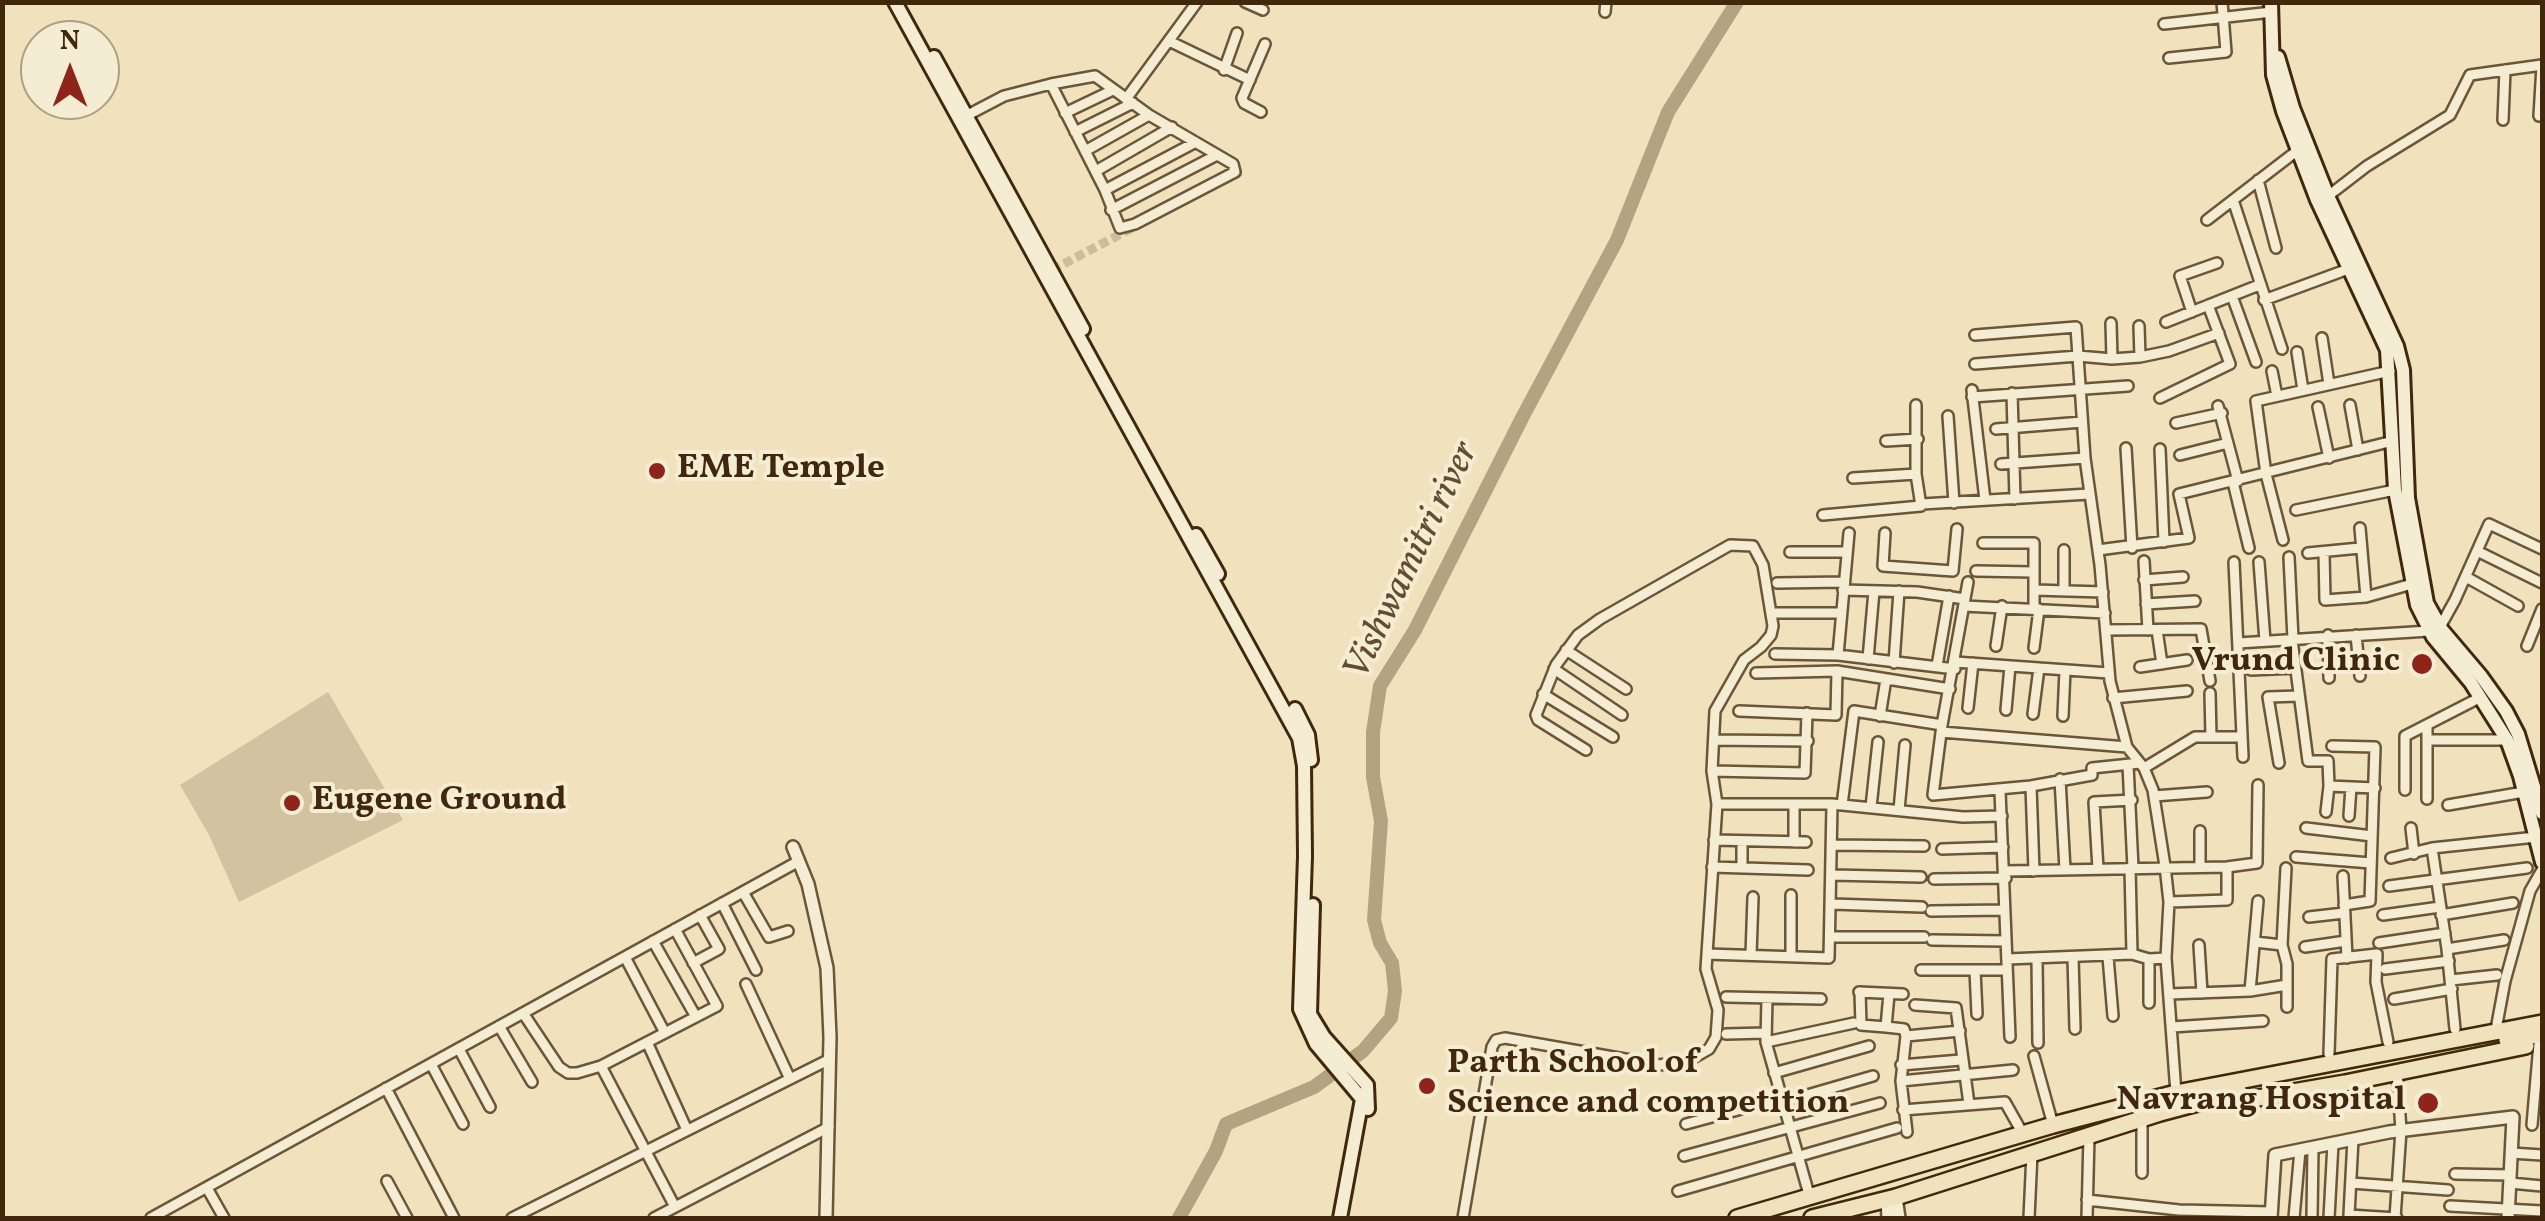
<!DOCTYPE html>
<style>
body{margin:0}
#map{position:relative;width:2545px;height:1221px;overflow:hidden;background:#f0e2bd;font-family:Vollkorn,serif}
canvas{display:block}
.frame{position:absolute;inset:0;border:5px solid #41280c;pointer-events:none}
.north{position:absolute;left:20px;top:20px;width:100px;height:100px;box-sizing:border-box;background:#f5ecd4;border:2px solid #ad9e84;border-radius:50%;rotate:0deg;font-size:28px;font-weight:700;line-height:40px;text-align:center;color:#41280c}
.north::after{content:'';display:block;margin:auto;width:35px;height:45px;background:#8f2418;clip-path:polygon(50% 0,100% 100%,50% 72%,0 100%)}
</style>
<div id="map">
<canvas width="2545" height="1221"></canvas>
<div class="frame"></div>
<div class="north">N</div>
</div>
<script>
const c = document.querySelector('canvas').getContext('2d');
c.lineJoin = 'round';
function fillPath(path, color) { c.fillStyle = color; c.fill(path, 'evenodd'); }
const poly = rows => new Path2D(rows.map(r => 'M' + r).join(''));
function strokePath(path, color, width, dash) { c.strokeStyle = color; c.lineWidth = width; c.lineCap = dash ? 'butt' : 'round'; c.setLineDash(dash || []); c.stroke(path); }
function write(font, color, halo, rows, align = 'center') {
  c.font = font + ' Vollkorn,serif'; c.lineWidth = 8; c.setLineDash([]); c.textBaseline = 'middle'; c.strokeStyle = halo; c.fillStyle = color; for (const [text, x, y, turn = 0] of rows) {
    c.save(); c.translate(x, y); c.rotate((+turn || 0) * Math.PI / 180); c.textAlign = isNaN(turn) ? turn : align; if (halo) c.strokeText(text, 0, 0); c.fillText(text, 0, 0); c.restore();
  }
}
const green = poly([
 [328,692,403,820,239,902,209,835,180,785]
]);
const river = poly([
 [1179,1218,1216,1151,1226,1124,1314,1087,1363,1051,1391,1018,1395,991,1392,963,1380,943,1374,920,1381,821,1373,777,1373,732,1380,686,1415,630,1522,418,1617,240,1668,112,1737,2]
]);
const minorTunnel = poly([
 [1052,270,1138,225]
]);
const minor = poly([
 [1245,2,1263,10],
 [1605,12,1606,2],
 [2164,24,2272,12],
 [1169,41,1250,80],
 [2169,58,2226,52,2222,2],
 [1224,70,1237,33],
 [1126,99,1197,2],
 [1261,112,1244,103,1242,98,1265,44],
 [1065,113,1113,90],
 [2539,116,2542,66],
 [962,118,1004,96,1051,84,1105,190,1120,228,1135,224,1235,172,1233,164,1149,115,1095,76,1051,84],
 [2503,120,2505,70],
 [1075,132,1133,103],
 [1085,151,1149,115],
 [1096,171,1172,127],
 [2258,180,2276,248],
 [1105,190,1194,143],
 [2328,196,2367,166,2450,115,2470,75,2542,65],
 [2233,200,2282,349],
 [1111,210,1215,156],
 [2207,220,2298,150],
 [2232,296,2256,362],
 [2264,300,2351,268],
 [2192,312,2180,276,2217,263],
 [2166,322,2259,285],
 [2111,323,2112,359],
 [2139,326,2140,357],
 [1975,335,2076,327,2085,458,2100,565,2110,681,2127,747,2144,768,2153,790,2165,866,2169,902,2166,958,2176,1093],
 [2322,338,2329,384],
 [2297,352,2303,390],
 [1975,364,2078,356,2112,359,2140,357,2169,351,2219,333],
 [2272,371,2277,396],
 [1972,390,1985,500],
 [2012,393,2015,499],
 [1972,397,2128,386],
 [2160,398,2230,364,2208,305],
 [2350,405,2358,450],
 [2218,406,2238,481],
 [2318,407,2329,458],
 [1948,416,1954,503],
 [2176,423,2222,413],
 [1996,429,2082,422],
 [1886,441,1918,439],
 [2126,448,2132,548],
 [2160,449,2164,542],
 [2180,455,2228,443],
 [2001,464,2085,458],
 [1853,478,1916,474],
 [2233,482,2249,548],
 [1922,504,2089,494],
 [2296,510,2395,490],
 [1823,515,1921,506,1916,474,1916,405],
 [2360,528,2366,597],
 [1885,533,1883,566,1953,571,1957,529],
 [2283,540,2266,474,2256,401,2390,371],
 [1983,543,2034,543,2034,608],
 [2064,550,2064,591],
 [2098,550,2189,538,2179,494,2393,441],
 [2477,551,2542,583],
 [1790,552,1847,552],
 [2308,553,2360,548],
 [2324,553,2325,600,2366,597,2412,584],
 [2289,557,2293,639],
 [2144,561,2148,630],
 [2234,562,2243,757],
 [2259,562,2265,641],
 [1976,571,2034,572],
 [2466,577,2518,606],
 [2144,580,2183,577],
 [1968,582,1942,725,1933,795,2031,786,2092,775,2092,768,2140,763],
 [1777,583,1844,582],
 [1843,590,1917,592,1965,599],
 [2034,590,2103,592],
 [2146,604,2195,601],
 [1964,606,2105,613],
 [1776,613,1841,613],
 [2107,630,2201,629,2210,681],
 [2157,630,2162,664],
 [2328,635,2329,678],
 [2356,635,2360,676],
 [2292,640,2308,761,2328,761,2329,786],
 [2238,643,2429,631,2440,627,2455,600,2489,524,2542,549],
 [1996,646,2002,606],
 [2527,646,2542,609],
 [2034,648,2039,609],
 [1566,650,1626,689],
 [1775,654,1838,655,1955,669],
 [1838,655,1849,533],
 [1868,659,1874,591],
 [1955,662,2109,673],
 [1894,663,1899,591],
 [1937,666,1949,596],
 [2140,667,2187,660],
 [1554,669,1622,715],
 [2251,670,2295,668],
 [1756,673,1837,671,1950,689],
 [2210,693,2211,737],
 [1543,694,1613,737],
 [2113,698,2187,691],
 [1968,708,1973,663],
 [2006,710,2010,666],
 [1739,711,1836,715,1837,671],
 [2033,714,2039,668],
 [1880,716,1886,679],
 [2063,716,2065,670],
 [1941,732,2127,747],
 [1715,740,1808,741],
 [2428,740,2507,740],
 [2332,746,2375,747,2370,901,2344,905],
 [2279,763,2268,697,2299,696],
 [2128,765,2133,868],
 [2144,768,2195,737,2242,737],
 [1712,771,1805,773,1807,713],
 [2060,779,2065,870],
 [2031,786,2034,871],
 [2405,790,2405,736,2481,697],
 [2000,791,2010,1037],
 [2154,796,2207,792],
 [2427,799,2427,726],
 [1717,804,1832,804,1963,817,2002,816],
 [1842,805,1854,711,1942,725],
 [2448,805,2524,792],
 [1871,807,1878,742],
 [1899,810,1905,745],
 [2326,812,2329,786,2375,788],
 [2349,816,2351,787],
 [2306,828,2372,836],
 [2411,828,2414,854],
 [1714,840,1806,842],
 [1794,842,1794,804],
 [1833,845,1924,846],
 [1942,849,2003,847],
 [2296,857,2371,863],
 [2391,858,2432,848],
 [2200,865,2200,831],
 [1712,867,1808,870],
 [1742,868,1742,841],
 [2130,868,2132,954],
 [2286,868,2282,945,2287,964,2287,1007],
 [2098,869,2094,802,2132,800],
 [2004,871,2227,867,2257,863,2258,785],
 [1832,875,1921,877],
 [2343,876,2347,958],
 [1934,879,2006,878],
 [2389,886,2527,868],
 [743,892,769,937,788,931],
 [2169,902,2227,900,2227,867],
 [722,903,756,970],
 [1832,904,1922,907],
 [1931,911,2003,910],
 [2383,915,2440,907],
 [2441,915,2513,903],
 [2309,917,2344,913],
 [675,929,717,1006,601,1066,675,1207],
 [1830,937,1924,937],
 [1932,940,2006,941],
 [653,941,696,1017],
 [2255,942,2282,945],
 [2379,943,2445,933],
 [2199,945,2202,993],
 [2305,947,2346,941],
 [2447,949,2504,940],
 [1707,954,1829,958,1832,804],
 [1751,955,1753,897],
 [1791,956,1791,895],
 [625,957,665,1033],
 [2108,957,2113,1016],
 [2073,958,2075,1029],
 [2007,959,2132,954,2149,959,2166,958],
 [2037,959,2038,1043],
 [2149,959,2149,1003],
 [693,963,719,949,700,915],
 [2385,969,2449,961],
 [1921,970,2007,970],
 [1975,970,1977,1014],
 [2451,980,2497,975],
 [746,984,790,1079],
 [2250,991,2258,901],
 [1859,992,1903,994],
 [1860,992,1861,1025,1886,1027],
 [1889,994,1886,1027,1904,1029,1906,1036,1901,1081,1907,1132],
 [2169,994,2250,991,2287,985],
 [1726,997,1821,999],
 [1767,998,1766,1042,1810,1198],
 [2394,999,2452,989],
 [1915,1005,1956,1008,1969,1104],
 [523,1013,559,1067,568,1073,577,1073,601,1066],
 [2497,1024,2505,981,2530,891,2542,870],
 [499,1026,532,1082],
 [2172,1027,2263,1021],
 [2455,1029,2447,949,2432,848,2536,837],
 [1726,1034,1766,1033],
 [1906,1036,1960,1031],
 [647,1042,687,1130],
 [1766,1042,1854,1023],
 [459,1049,490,1107],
 [2329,1054,2332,959,2377,954,2376,982,2388,1042],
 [2034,1056,2053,1125],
 [431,1064,463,1124],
 [1901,1065,1961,1060],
 [1774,1073,1869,1046],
 [1901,1081,2013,1070],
 [386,1088,454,1218],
 [1783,1102,1873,1076],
 [1903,1110,2005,1102,2023,1134],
 [2142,1118,2142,1173],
 [1686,1124,1782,1098],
 [2532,1125,2539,1044],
 [2353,1139,2349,1215,2397,1218],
 [2511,1153,2542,1155],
 [1684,1156,1880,1103],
 [2455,1174,2510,1175],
 [387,1181,407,1218],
 [2351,1183,2448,1190],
 [2510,1183,2542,1186],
 [207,1188,224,1218],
 [1678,1191,1897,1128],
 [2087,1200,2179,1210,2271,1212],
 [2450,1206,2542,1211],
 [151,1218,799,861],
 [512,1218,830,1059],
 [654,1218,829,1127],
 [1463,1218,1492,1047,1496,1040,1505,1038,1659,1065,1688,1061,1709,1049,1716,1037,1718,1010,1706,969,1717,804,1712,771,1715,711,1744,660,1761,647,1771,635,1773,626,1763,565,1753,546,1730,545,1600,619,1578,635,1556,665,1536,715,1538,720,1586,750],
 [2029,1218,2032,1153],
 [2087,1218,2089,1136],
 [2294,1218,2300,1150],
 [2312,1218,2313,1147],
 [2329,1218,2333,1143],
 [2395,1218,2401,1130,2397,1072]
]);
const tertiary = poly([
 [793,847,808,884,827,968,830,1037,826,1218],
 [1896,1197,1899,1218],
 [1887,1199,1888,1218],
 [2271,1218,2275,1155,2389,1132,2513,1117,2508,1218]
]);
const secondary = poly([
 [895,2,1299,738,1304,766,1305,856,1300,1009,1316,1044,1362,1099,1340,1218],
 [2271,2,2273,75,2283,111,2317,200,2387,350,2395,490,2417,605,2433,637,2471,683,2507,740,2520,776,2542,862],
 [934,57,1083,329],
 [2278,57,2293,108,2328,196,2397,346,2403,370,2408,498,2427,603,2442,630,2481,676,2506,711,2518,734,2542,813],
 [1196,535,1218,574],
 [1295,709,1308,735,1311,760],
 [1313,905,1310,1014,1324,1037,1367,1085,1368,1109]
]);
const primary = poly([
 [2507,1040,2542,1034],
 [2229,1103,2345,1083,2526,1046],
 [1737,1218,2053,1125,2176,1093,2542,1023],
 [1812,1218,1896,1197,2160,1113,2239,1092]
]);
const markers = [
 [657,471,10,"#8f2418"],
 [2422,664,12,"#8f2418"],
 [292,803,10,"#8f2418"],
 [1427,1086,10,"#8f2418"],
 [2428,1103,12,"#8f2418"]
];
const poiNames = [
 ["EME Temple",677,471],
 ["Vrund Clinic",2400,664,"right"],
 ["Eugene Ground",312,803],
 ["Parth School of",1447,1066],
 ["Science and competition",1447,1106],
 ["Navrang Hospital",2406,1103,"right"]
];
const waterNames = [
 ["Vishwamitri river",1414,562,-64]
];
fillPath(green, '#d2c29f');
strokePath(river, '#b4a381', 14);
strokePath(minorTunnel, '#cdbd9a', 9, [9, 4.5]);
strokePath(minor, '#6d5638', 14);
strokePath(tertiary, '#6d5638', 16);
strokePath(secondary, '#41280c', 18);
strokePath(primary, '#41280c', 20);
strokePath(minor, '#f5ecd4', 9);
strokePath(tertiary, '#f5ecd4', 11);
strokePath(secondary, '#f5ecd4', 12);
strokePath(primary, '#f0e2bd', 15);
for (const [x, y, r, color] of markers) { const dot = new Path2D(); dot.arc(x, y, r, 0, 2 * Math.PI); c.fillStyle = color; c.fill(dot); strokePath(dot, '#f5ecd4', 4); }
write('bold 35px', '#41280c', '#f5ecd4', poiNames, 'left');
write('italic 38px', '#644d2f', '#f5ecd4', waterNames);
</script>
